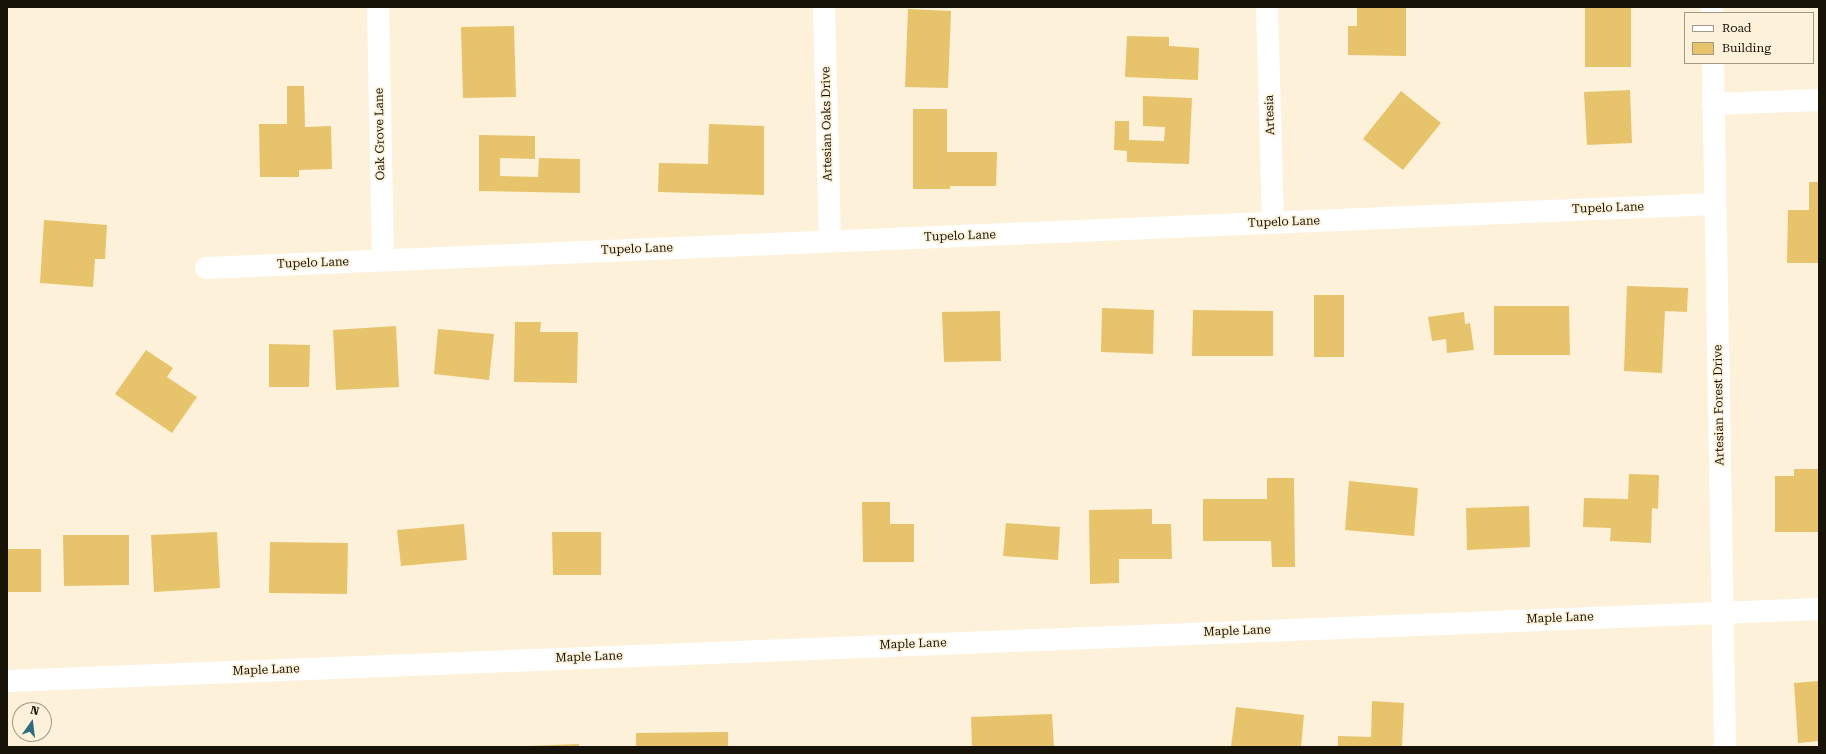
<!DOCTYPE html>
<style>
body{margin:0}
#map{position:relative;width:1826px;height:754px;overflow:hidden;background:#fdf2d9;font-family:"Roboto Serif",serif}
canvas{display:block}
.frame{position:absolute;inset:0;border:8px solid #181308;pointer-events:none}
.legend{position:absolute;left:1684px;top:12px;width:130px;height:52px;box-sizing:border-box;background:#fdf2d9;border:1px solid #a19985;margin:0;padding:5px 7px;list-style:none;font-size:12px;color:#181308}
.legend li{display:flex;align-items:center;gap:8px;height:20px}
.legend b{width:20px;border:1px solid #a19985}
.north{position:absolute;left:12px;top:702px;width:40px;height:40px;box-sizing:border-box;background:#fdf2d9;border:1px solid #a19985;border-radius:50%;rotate:14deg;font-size:11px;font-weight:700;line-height:16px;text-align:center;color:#181308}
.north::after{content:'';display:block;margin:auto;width:14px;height:18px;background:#2a6e7f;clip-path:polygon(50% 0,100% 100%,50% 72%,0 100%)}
</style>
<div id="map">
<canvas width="1826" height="754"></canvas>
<div class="frame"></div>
<ul class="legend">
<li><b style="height:5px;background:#fff"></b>Road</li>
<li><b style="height:11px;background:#e7c36b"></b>Building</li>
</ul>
<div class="north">N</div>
</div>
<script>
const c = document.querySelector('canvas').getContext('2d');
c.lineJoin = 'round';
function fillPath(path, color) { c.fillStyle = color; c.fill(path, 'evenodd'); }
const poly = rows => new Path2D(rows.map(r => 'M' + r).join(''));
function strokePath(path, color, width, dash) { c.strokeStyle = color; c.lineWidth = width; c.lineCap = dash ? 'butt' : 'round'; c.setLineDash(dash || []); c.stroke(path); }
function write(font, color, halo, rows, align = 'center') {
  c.font = font + ' "Roboto Serif",serif'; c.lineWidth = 3.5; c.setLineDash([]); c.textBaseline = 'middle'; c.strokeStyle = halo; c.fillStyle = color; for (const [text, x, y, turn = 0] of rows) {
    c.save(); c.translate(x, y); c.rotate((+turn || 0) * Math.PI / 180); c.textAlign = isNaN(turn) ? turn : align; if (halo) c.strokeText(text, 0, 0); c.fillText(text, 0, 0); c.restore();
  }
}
const building = poly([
 [1357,7,1406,7,1406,56,1348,55,1348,26,1357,26],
 [1585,7,1631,7,1631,67,1585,67],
 [908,9,951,11,948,88,905,87],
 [514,26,516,97,463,98,461,27],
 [1127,36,1169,37,1169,46,1199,48,1198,80,1125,77],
 [287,86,304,86,305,127,331,126,332,169,299,170,299,177,260,177,259,124,287,124],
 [1630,90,1632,143,1587,145,1584,92],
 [1401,91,1441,123,1403,170,1363,139],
 [1143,96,1192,98,1189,164,1127,162,1127,151,1114,150,1115,121,1129,121,1129,140,1164,141,1165,127,1143,126],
 [913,109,947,109,947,152,997,152,996,186,950,186,950,189,913,189],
 [709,124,764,126,764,195,658,192,659,163,708,164],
 [479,135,535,136,535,159,500,158,500,176,538,177,539,158,580,159,580,193,479,191],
 [1809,182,1819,182,1819,263,1787,263,1788,210,1809,210],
 [44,220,107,225,105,259,95,259,93,287,40,283],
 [1627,286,1688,288,1687,312,1665,311,1662,373,1624,371],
 [1314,295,1344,295,1344,357,1314,357],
 [1494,306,1569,306,1570,355,1494,355],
 [1102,308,1154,310,1153,354,1101,352],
 [1193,310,1273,311,1273,356,1192,356],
 [1000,311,1001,361,944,362,942,312],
 [1464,312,1465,324,1470,323,1474,350,1447,353,1446,339,1432,341,1428,317],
 [515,322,541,322,540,332,578,332,577,383,514,382],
 [396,326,399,387,336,390,333,330],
 [438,329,494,334,489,380,434,374],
 [269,344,310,345,309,387,269,387],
 [146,350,173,368,167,377,197,397,172,433,115,394],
 [1794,469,1819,469,1819,532,1775,532,1775,476,1794,476],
 [1629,474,1659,475,1658,509,1652,508,1651,543,1610,541,1611,528,1583,527,1584,498,1628,499],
 [1267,478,1294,478,1295,567,1272,567,1271,541,1203,541,1203,499,1267,499],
 [1349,481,1418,488,1414,536,1345,530],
 [862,502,890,502,890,524,914,524,914,562,863,562],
 [1529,506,1530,547,1467,550,1466,508],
 [1152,509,1152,524,1171,524,1172,559,1119,559,1119,583,1090,584,1089,510],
 [1006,523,1060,527,1058,560,1003,556],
 [464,524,467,560,401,566,397,530],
 [217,532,220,588,154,592,151,535],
 [552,532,601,532,601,575,553,575],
 [63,535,129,535,129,585,64,586],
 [270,542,348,543,347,594,269,593],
 [7,549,41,549,41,592,7,592],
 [1819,681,1819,741,1798,743,1794,683],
 [1372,701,1404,703,1402,747,1338,747,1338,736,1371,737],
 [1236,707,1304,715,1301,747,1231,747],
 [1052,714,1054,747,972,747,971,717],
 [728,732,728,747,636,747,636,733],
 [579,744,579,747,524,747,524,746]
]);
const street = poly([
 [378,7,383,260],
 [824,7,830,241],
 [1267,7,1273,222],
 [1712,7,1712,13],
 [1713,63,1725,747],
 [1713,104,1819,100],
 [206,268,1715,204],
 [7,681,1819,609]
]);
const streetNames = [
 ["Artesia",1270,115,-92],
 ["Artesian Oaks Drive",827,124,-91],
 ["Oak Grove Lane",380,134,-91],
 ["Tupelo Lane",1608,208,-2],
 ["Tupelo Lane",1284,222,-2],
 ["Tupelo Lane",960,236,-2],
 ["Tupelo Lane",637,249,-2],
 ["Tupelo Lane",313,263,-2],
 ["Artesian Forest Drive",1719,405,-91],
 ["Maple Lane",1560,618,-2],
 ["Maple Lane",1237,631,-2],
 ["Maple Lane",913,644,-2],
 ["Maple Lane",589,657,-2],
 ["Maple Lane",266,670,-2]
];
fillPath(building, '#e7c36b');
strokePath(street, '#fff', 22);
write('12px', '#181308', '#fdf2d9', streetNames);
</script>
